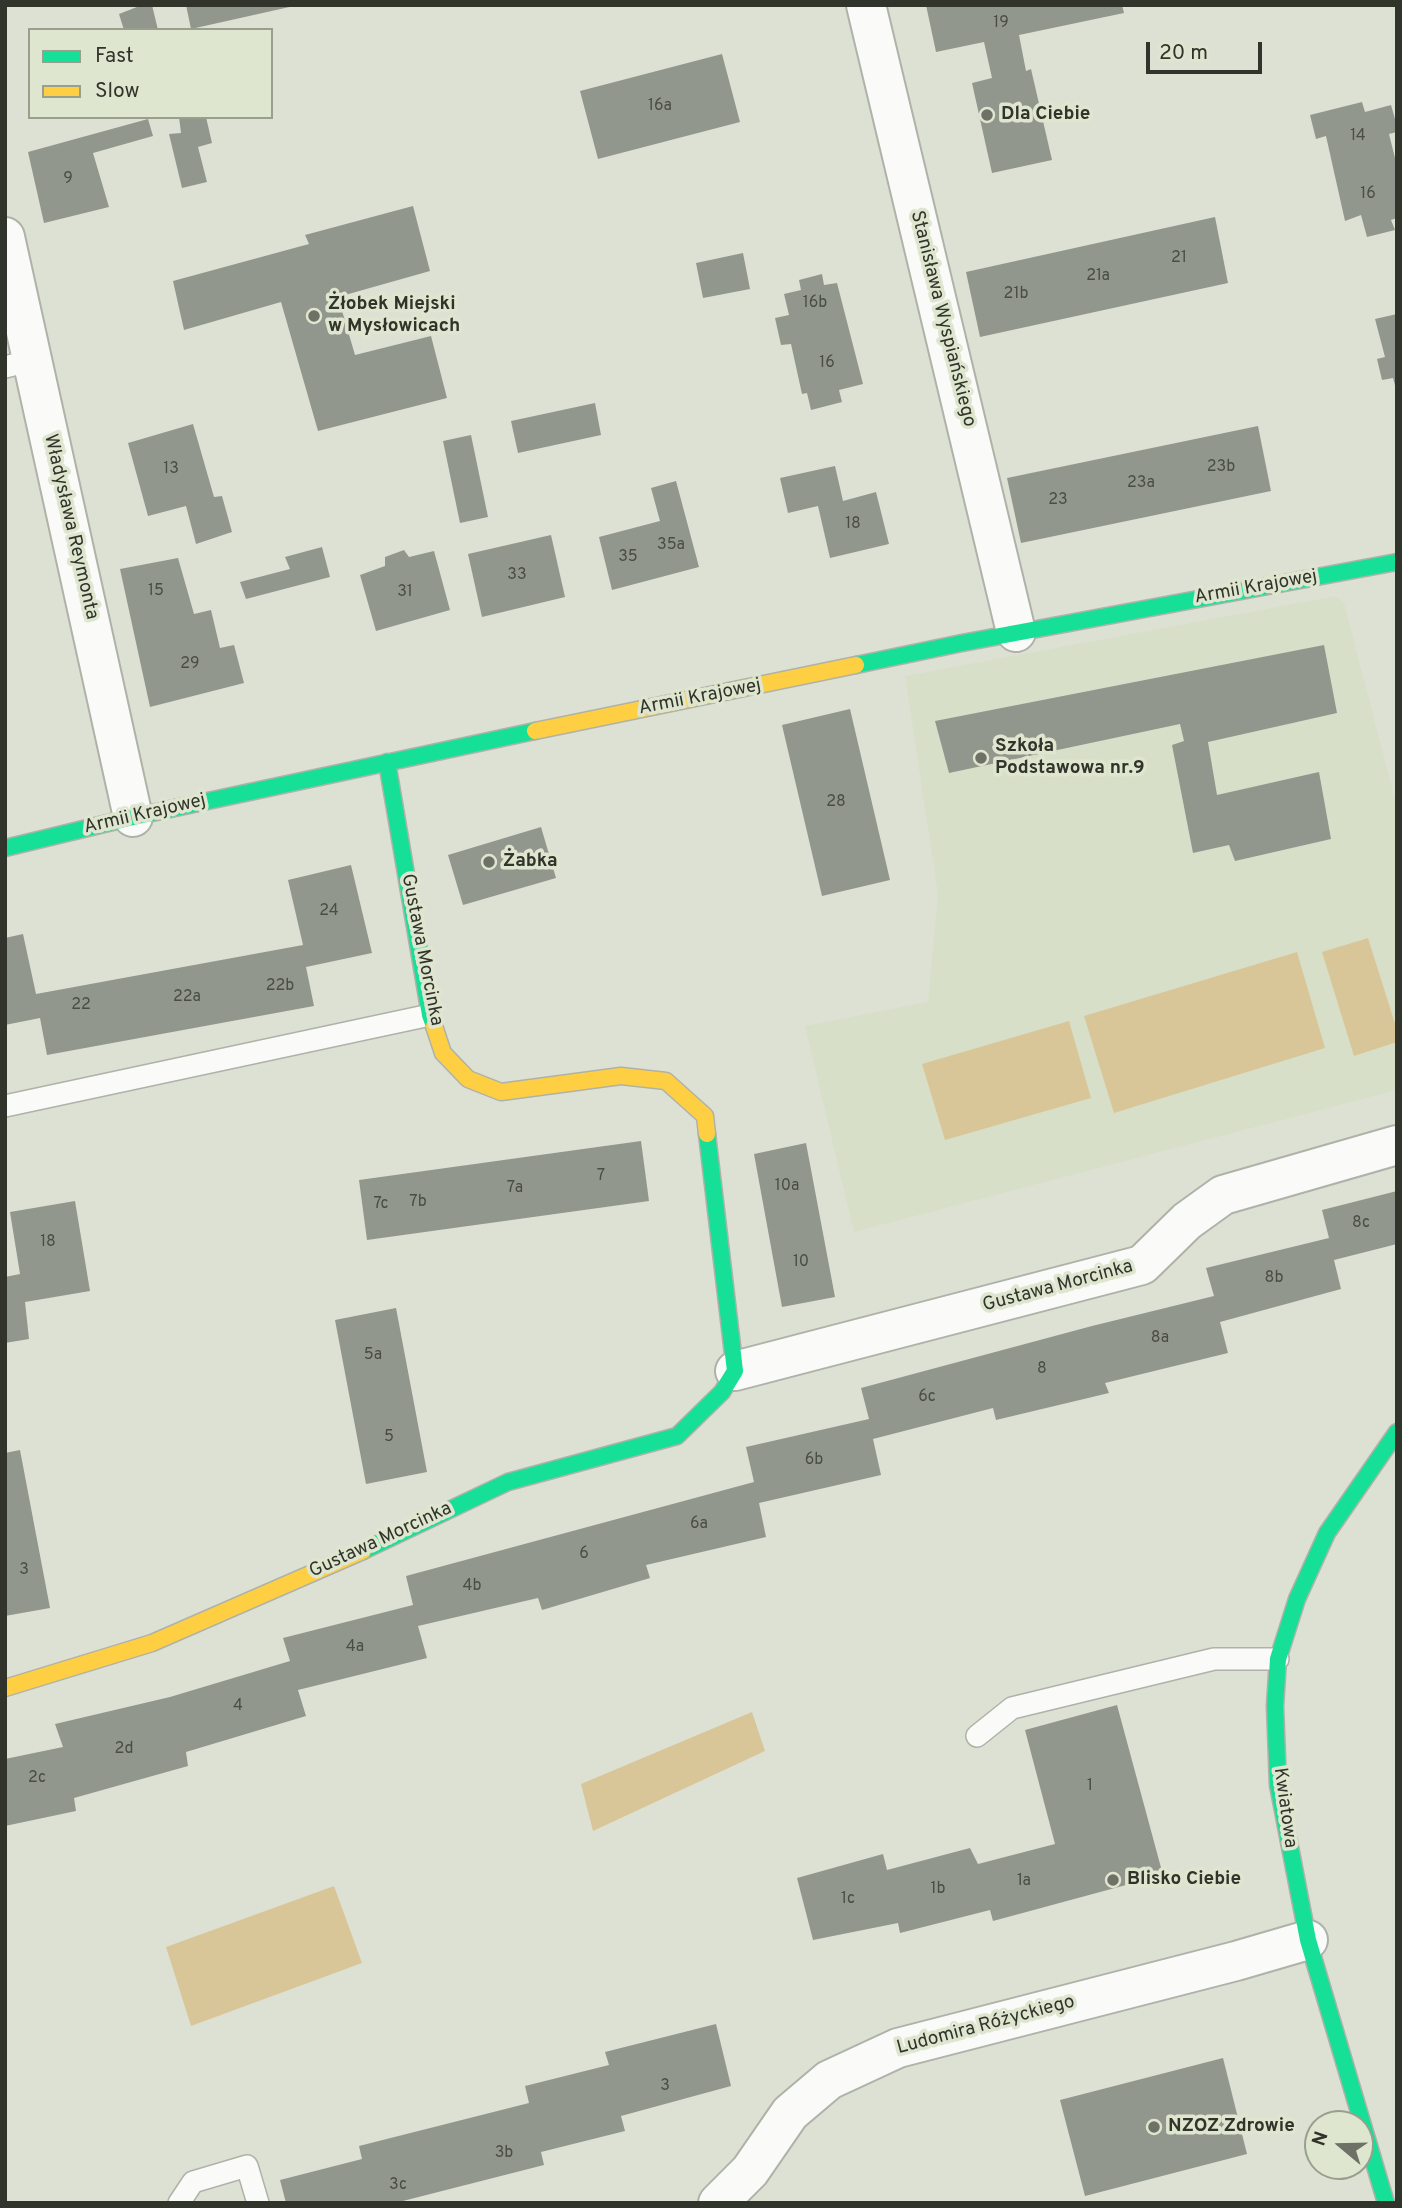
<!DOCTYPE html>
<meta charset="utf-8">
<style>
body{margin:0}
#map{position:relative;width:1402px;height:2208px;overflow:hidden;background:#dde1d4;font-family:Overpass,sans-serif}
canvas{display:block}
.frame{position:absolute;inset:0;border:7px solid #31342b;pointer-events:none}
.legend{position:absolute;left:28px;top:28px;width:245px;height:91px;box-sizing:border-box;background:#dee6cf;border:2px solid #999f8d;margin:0;padding:9px 12px;list-style:none;font-size:21px;color:#31342b}
.legend li{display:flex;align-items:center;gap:14px;height:35px}
.legend b{width:35px;border:2px solid #999f8d}
.north{position:absolute;left:1304px;top:2110px;width:70px;height:70px;box-sizing:border-box;background:#dee6cf;border:2px solid #999f8d;border-radius:50%;rotate:289deg;font-size:19px;font-weight:700;line-height:28px;text-align:center;color:#31342b}
.north::after{content:'';display:block;margin:auto;width:24px;height:32px;background:#6d7166;clip-path:polygon(50% 0,100% 100%,50% 72%,0 100%)}
.scale{position:absolute;left:1146px;top:42px;width:116px;height:32px;box-sizing:border-box;border:4px solid #31342b;border-top:0;padding-left:9px;font-size:21px;line-height:24px;white-space:nowrap;color:#31342b;-webkit-text-stroke:5px #dee6cf;paint-order:stroke}
</style>
<div id="map">
<canvas width="1402" height="2208"></canvas>
<div class="frame"></div>
<ul class="legend">
<li><b style="height:9px;background:#16e098"></b>Fast</li>
<li><b style="height:9px;background:#ffcf43"></b>Slow</li>
</ul>
<div class="north">N</div>
<div class="scale">20 m</div>
</div>
<script>
const c = document.querySelector('canvas').getContext('2d');
c.lineJoin = 'round';
function fillPath(path, color) { c.fillStyle = color; c.fill(path, 'evenodd'); }
const poly = rows => new Path2D(rows.map(r => 'M' + r).join(''));
function strokePath(path, color, width, dash) { c.strokeStyle = color; c.lineWidth = width; c.lineCap = dash ? 'butt' : 'round'; c.setLineDash(dash || []); c.stroke(path); }
function write(font, color, halo, rows, align = 'center') {
  c.font = font + ' Overpass,sans-serif'; c.lineWidth = 7; c.setLineDash([]); c.textBaseline = 'middle'; c.strokeStyle = halo; c.fillStyle = color; for (const [text, x, y, turn = 0] of rows) {
    c.save(); c.translate(x, y); c.rotate((+turn || 0) * Math.PI / 180); c.textAlign = isNaN(turn) ? turn : align; if (halo) c.strokeText(text, 0, 0); c.fillText(text, 0, 0); c.restore();
  }
}
const built = poly([
 [1336,596,1344,603,1397,807,1397,1090,854,1232,805,1026,928,1002,938,894,905,676]
]);
const green = poly([
 [1368,938,1397,1030,1397,1042,1354,1056,1322,952],
 [1297,952,1325,1048,1114,1113,1084,1016],
 [1069,1021,1091,1098,945,1140,922,1064],
 [752,1712,765,1751,593,1831,581,1784],
 [334,1886,362,1963,191,2026,166,1947]
]);
const building = poly([
 [142,5,152,5,158,30,124,30,119,14],
 [186,5,294,5,294,6,191,29],
 [926,5,1122,5,1124,13,1019,35,1026,71,1031,69,1052,160,992,173,972,83,992,78,984,42,936,52],
 [722,54,740,122,598,159,580,91],
 [1362,102,1365,112,1391,105,1397,126,1397,132,1389,134,1397,166,1397,218,1391,220,1395,230,1367,237,1361,215,1345,221,1326,136,1316,139,1310,115],
 [179,117,206,117,212,143,198,147,207,182,182,188,169,134,181,133],
 [148,119,153,136,93,153,109,207,44,223,28,152],
 [413,206,430,271,338,297,355,355,431,336,447,398,318,431,281,302,184,330,173,281,309,244,305,235],
 [1215,217,1228,283,980,337,966,272],
 [743,253,750,289,703,298,696,263],
 [822,274,824,285,837,283,863,384,839,390,842,402,811,410,807,393,802,394,791,344,781,345,775,318,789,315,784,294,801,290,799,280],
 [1397,314,1397,389,1396,389,1393,378,1382,380,1377,359,1385,357,1375,319],
 [595,403,601,435,518,453,511,421],
 [193,424,214,497,222,496,232,532,196,544,186,506,148,516,128,443],
 [1258,426,1271,491,1021,543,1007,478],
 [471,435,488,517,460,523,443,441],
 [835,466,843,501,876,492,889,544,830,558,818,506,788,513,780,478],
 [676,481,699,567,612,590,599,537,660,521,651,488],
 [551,535,565,597,482,617,468,554],
 [322,547,330,577,246,599,240,582,290,569,285,557],
 [404,550,409,557,434,551,450,610,376,631,360,575,385,566,385,557],
 [178,558,194,614,211,610,220,648,234,645,244,683,150,707,120,569],
 [1324,645,1337,713,1208,742,1217,795,1319,772,1331,839,1235,861,1229,845,1193,853,1172,745,1184,741,1180,724,949,773,935,721],
 [850,709,890,880,822,896,782,725],
 [541,827,556,878,463,905,448,855],
 [351,865,372,953,306,967,314,1006,47,1055,40,1018,5,1025,5,938,23,934,36,994,303,945,288,880],
 [641,1141,649,1201,367,1240,359,1180],
 [806,1143,835,1297,782,1307,754,1154],
 [1397,1191,1397,1244,1334,1260,1341,1289,1220,1322,1228,1353,1105,1383,1109,1393,996,1420,993,1408,873,1439,881,1475,759,1503,766,1537,646,1565,650,1578,542,1610,538,1598,418,1626,427,1658,298,1690,306,1716,186,1752,188,1766,74,1798,76,1811,5,1826,5,1759,63,1747,55,1724,170,1697,290,1661,283,1638,413,1605,406,1576,754,1482,746,1447,869,1419,861,1388,1092,1326,1214,1296,1206,1268,1329,1238,1322,1210],
 [75,1201,90,1291,25,1302,29,1339,5,1343,5,1277,20,1274,10,1212],
 [396,1308,427,1472,366,1484,335,1320],
 [20,1450,50,1608,5,1616,5,1453],
 [1117,1705,1163,1875,993,1921,990,1910,900,1933,898,1923,813,1940,797,1878,883,1854,887,1870,970,1848,978,1864,1055,1844,1025,1730],
 [716,2024,731,2086,621,2116,625,2131,541,2152,544,2165,395,2203,286,2203,280,2180,362,2159,359,2146,529,2103,525,2086,609,2065,605,2052],
 [1223,2058,1247,2154,1085,2196,1060,2100]
]);
const lane = poly([
 [5,367,33,360],
 [5,1106,430,1015],
 [977,1736,1012,1708,1214,1659,1278,1659],
 [179,2203,193,2182,247,2166,258,2203]
]);
const street = poly([
 [866,5,1016,632],
 [5,237,133,817],
 [735,1371,1142,1265,1187,1221,1223,1195,1397,1145],
 [718,2203,750,2171,790,2113,829,2080,898,2048,1236,1961,1308,1940]
]);
const fast = poly([
 [856,665,962,643,1397,562],
 [387,762,430,1015,434,1026],
 [5,848,133,817,535,731],
 [363,1551,508,1482,677,1436,722,1392,735,1371,707,1134],
 [1386,2203,1308,1940,1278,1785,1275,1706,1278,1659,1297,1599,1327,1533,1397,1432]
]);
const slow = poly([
 [535,731,856,665],
 [434,1026,443,1053,468,1079,501,1092,621,1076,666,1081,705,1116,707,1134],
 [5,1688,152,1643,363,1551]
]);
const markers = [
 [987,115,7,"#6d7166"],
 [314,316,7,"#6d7166"],
 [981,758,7,"#6d7166"],
 [489,862,7,"#6d7166"],
 [1113,1880,7,"#6d7166"],
 [1154,2127,7,"#6d7166"]
];
const numberNames = [
 ["19",1001,24],
 ["16a",660,107],
 ["14",1358,137],
 ["9",68,180],
 ["16",1368,195],
 ["21",1179,259],
 ["21a",1098,277],
 ["21b",1016,295],
 ["16b",815,304],
 ["16",827,364],
 ["23b",1221,468],
 ["13",171,470],
 ["23a",1141,484],
 ["23",1058,501],
 ["18",853,525],
 ["35a",671,546],
 ["35",628,558],
 ["33",517,576],
 ["15",156,592],
 ["31",405,593],
 ["29",190,665],
 ["28",836,803],
 ["24",329,912],
 ["22b",280,987],
 ["22a",187,998],
 ["22",81,1006],
 ["7",601,1177],
 ["10a",787,1187],
 ["7a",515,1189],
 ["7b",418,1203],
 ["7c",381,1205],
 ["8c",1361,1224],
 ["18",48,1243],
 ["10",801,1263],
 ["8b",1274,1279],
 ["8a",1160,1339],
 ["5a",373,1356],
 ["8",1042,1370],
 ["6c",927,1398],
 ["5",389,1438],
 ["6b",814,1461],
 ["6a",699,1525],
 ["6",584,1555],
 ["3",24,1571],
 ["4b",472,1587],
 ["4a",355,1648],
 ["4",238,1707],
 ["2d",124,1750],
 ["2c",37,1779],
 ["1",1090,1787],
 ["1a",1024,1882],
 ["1b",938,1890],
 ["1c",848,1900],
 ["3",665,2087],
 ["3b",504,2154],
 ["3c",398,2186]
];
const poiNames = [
 ["Dla Ciebie",1001,115],
 ["Żłobek Miejski",328,305],
 ["w Mysłowicach",328,327],
 ["Szkoła",995,747],
 ["Podstawowa nr.9",995,769],
 ["Żabka",503,862],
 ["Blisko Ciebie",1127,1880],
 ["NZOZ Zdrowie",1168,2127]
];
const streetNames = [
 ["Stanisława Wyspiańskiego",942,319,76],
 ["Władysława Reymonta",70,527,77],
 ["Armii Krajowej",1256,588,-10],
 ["Armii Krajowej",700,698,-11],
 ["Armii Krajowej",145,815,-13],
 ["Gustawa Morcinka",421,950,79],
 ["Gustawa Morcinka",1058,1287,-15],
 ["Gustawa Morcinka",381,1541,-25],
 ["Kwiatowa",1284,1808,82],
 ["Ludomira Różyckiego",986,2026,-15]
];
fillPath(built, '#d7dfc8');
fillPath(green, '#d9c698');
fillPath(building, '#92978e');
strokePath(lane, '#afb2a8', 24);
strokePath(street, '#afb2a8', 42);
strokePath(fast, '#afb2a8', 19);
strokePath(slow, '#afb2a8', 19);
strokePath(lane, '#fafaf9', 21);
strokePath(street, '#fafaf9', 38);
strokePath(fast, '#16e098', 16);
strokePath(slow, '#ffcf43', 16);
for (const [x, y, r, color] of markers) { const dot = new Path2D(); dot.arc(x, y, r, 0, 2 * Math.PI); c.fillStyle = color; c.fill(dot); strokePath(dot, '#dee6cf', 2.5); }
write('16px', '#494d44', null, numberNames);
write('bold 19px', '#31342b', '#dee6cf', poiNames, 'left');
write('19px', '#31342b', '#dee6cf', streetNames);
</script>
